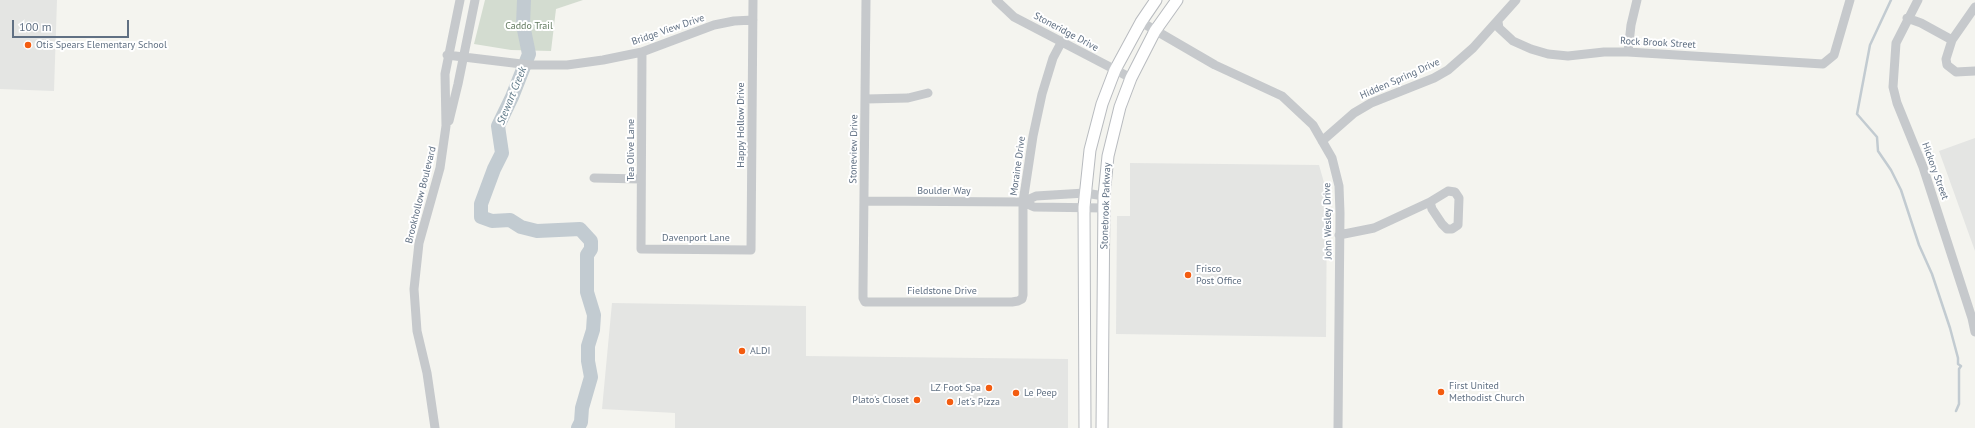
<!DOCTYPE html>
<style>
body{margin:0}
#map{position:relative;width:1975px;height:428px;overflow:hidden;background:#f4f4ef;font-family:"PT Sans",sans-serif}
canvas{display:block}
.scale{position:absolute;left:12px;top:20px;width:117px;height:18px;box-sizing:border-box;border:2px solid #607083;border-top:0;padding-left:5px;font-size:12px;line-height:14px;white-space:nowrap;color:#607083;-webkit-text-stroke:3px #fff;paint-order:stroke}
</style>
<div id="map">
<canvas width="1975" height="428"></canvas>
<div class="scale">100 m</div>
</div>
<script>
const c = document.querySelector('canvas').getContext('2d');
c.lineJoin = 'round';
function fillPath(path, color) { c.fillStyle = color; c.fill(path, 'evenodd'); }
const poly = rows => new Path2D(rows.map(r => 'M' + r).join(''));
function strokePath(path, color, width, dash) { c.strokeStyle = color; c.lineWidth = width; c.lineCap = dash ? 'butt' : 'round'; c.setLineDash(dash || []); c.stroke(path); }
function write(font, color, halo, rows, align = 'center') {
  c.font = font + ' "PT Sans",sans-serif'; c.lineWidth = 4; c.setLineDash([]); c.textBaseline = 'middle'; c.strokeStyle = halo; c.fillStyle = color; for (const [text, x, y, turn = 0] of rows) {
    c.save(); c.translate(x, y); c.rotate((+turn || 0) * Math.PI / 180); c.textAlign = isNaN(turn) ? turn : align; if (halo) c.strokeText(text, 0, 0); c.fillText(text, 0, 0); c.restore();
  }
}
const built = poly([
 [0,0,57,0,54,91,0,89],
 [1975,138,1975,251,1939,151],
 [1130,163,1319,165,1327,193,1326,337,1116,334,1117,216,1130,216],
 [612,303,806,306,806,356,1068,359,1068,428,675,428,675,413,602,409]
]);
const green = poly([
 [485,0,583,0,556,9,551,51,511,50,474,44]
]);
const stream = poly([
 [1891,0,1870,45,1857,114,1877,137,1878,151,1891,170,1901,190,1919,245,1932,274,1950,328,1958,358,1958,364,1961,366,1959,369,1959,404,1956,411]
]);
const river = poly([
 [524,0,523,25,529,54,512,97,498,126,502,153,494,169,481,204,481,217,492,221,510,220,521,227,537,231,580,229,591,241,591,249,587,255,587,292,594,315,593,330,588,346,588,361,591,377,582,408,581,422,578,428]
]);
const minor = poly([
 [866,0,863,289,863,298,865,302,1012,302,1018,301,1022,299,1023,295,1023,202,1033,136,1042,94,1053,58,1062,41],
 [996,0,1014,17,1131,78],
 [1918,0,1896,43,1893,87,1897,103,1923,167,1972,318,1975,332],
 [1975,7,1952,40,1946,59,1947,65,1956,72,1975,71],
 [1907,18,1921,23,1952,40],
 [1141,22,1215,65,1282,96,1313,125,1332,158,1339,186,1340,213,1338,428],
 [1498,22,1499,28,1513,41,1531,49,1548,54,1568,56,1604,52,1628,52,1823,64,1834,55,1850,0],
 [642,52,641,249,751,250,753,0],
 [1628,52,1631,25,1637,0],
 [447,55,530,65,567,65,603,60,642,52,714,25,734,21,753,20],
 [866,99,908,98,928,93],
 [449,121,458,84,475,0],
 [1322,141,1354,113,1371,103,1434,78,1448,70,1473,48,1516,0],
 [594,178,641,179],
 [1448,191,1455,192,1459,198,1458,225,1452,229,1447,229,1442,224,1432,209,1430,202,1448,191],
 [865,201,1023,202,1034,207,1104,208],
 [1023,202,1036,196,1085,193,1104,196],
 [1339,235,1374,228,1430,202],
 [435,428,427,373,417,331,414,289,419,243,440,168,446,126,445,74,460,0]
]);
const major = poly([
 [1085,428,1084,207,1090,150,1102,104,1115,70,1141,22,1156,0],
 [1102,428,1104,196,1108,156,1120,107,1131,78,1155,31,1177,0]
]);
const markers = [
 [28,45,4,"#f35c10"],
 [1188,275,4,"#f35c10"],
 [742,351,4,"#f35c10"],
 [989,388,4,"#f35c10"],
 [1441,392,4,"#f35c10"],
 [1016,393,4,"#f35c10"],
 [917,400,4,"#f35c10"],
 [950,402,4,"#f35c10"]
];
const parkNames = [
 ["Caddo Trail",529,26]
];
const streetNames = [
 ["Bridge View Drive",668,30,-19],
 ["Stoneridge Drive",1066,32,28],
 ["Rock Brook Street",1658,43,3],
 ["Hidden Spring Drive",1400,79,-24],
 ["Happy Hollow Drive",741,125,-90],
 ["Stoneview Drive",854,149,-89],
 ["Tea Olive Lane",631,150,-90],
 ["Moraine Drive",1018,166,-82],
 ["Hickory Street",1935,171,70],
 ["Boulder Way",944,191],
 ["Brookhollow Boulevard",421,195,-76],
 ["Stonebrook Parkway",1106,206,-88],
 ["John Wesley Drive",1328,221,-91],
 ["Davenport Lane",696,238],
 ["Fieldstone Drive",942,291]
];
const poiNames = [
 ["Otis Spears Elementary School",36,45],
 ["Frisco",1196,269],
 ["Post Office",1196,281],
 ["ALDI",750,351],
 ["First United",1449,386],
 ["Methodist Church",1449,398],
 ["LZ Foot Spa",981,388,"right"],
 ["Le Peep",1024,393],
 ["Plato's Closet",909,400,"right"],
 ["Jet's Pizza",958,402]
];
const waterNames = [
 ["Stewart Creek",512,96,-68]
];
fillPath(built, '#e4e5e3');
fillPath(green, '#d3dcd0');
strokePath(stream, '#c2cbd1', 2.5);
strokePath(river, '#c2cbd1', 14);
strokePath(major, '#b8bbbf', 13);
strokePath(minor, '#c6c9cc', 9);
strokePath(major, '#fff', 11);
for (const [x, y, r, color] of markers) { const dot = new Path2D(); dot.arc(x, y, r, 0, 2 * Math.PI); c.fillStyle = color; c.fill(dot); strokePath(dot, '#fff', 1.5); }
write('10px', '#627a5f', '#fff', parkNames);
write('10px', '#607083', '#fff', streetNames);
write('10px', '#607083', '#fff', poiNames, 'left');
write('italic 11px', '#607a88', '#fff', waterNames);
</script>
